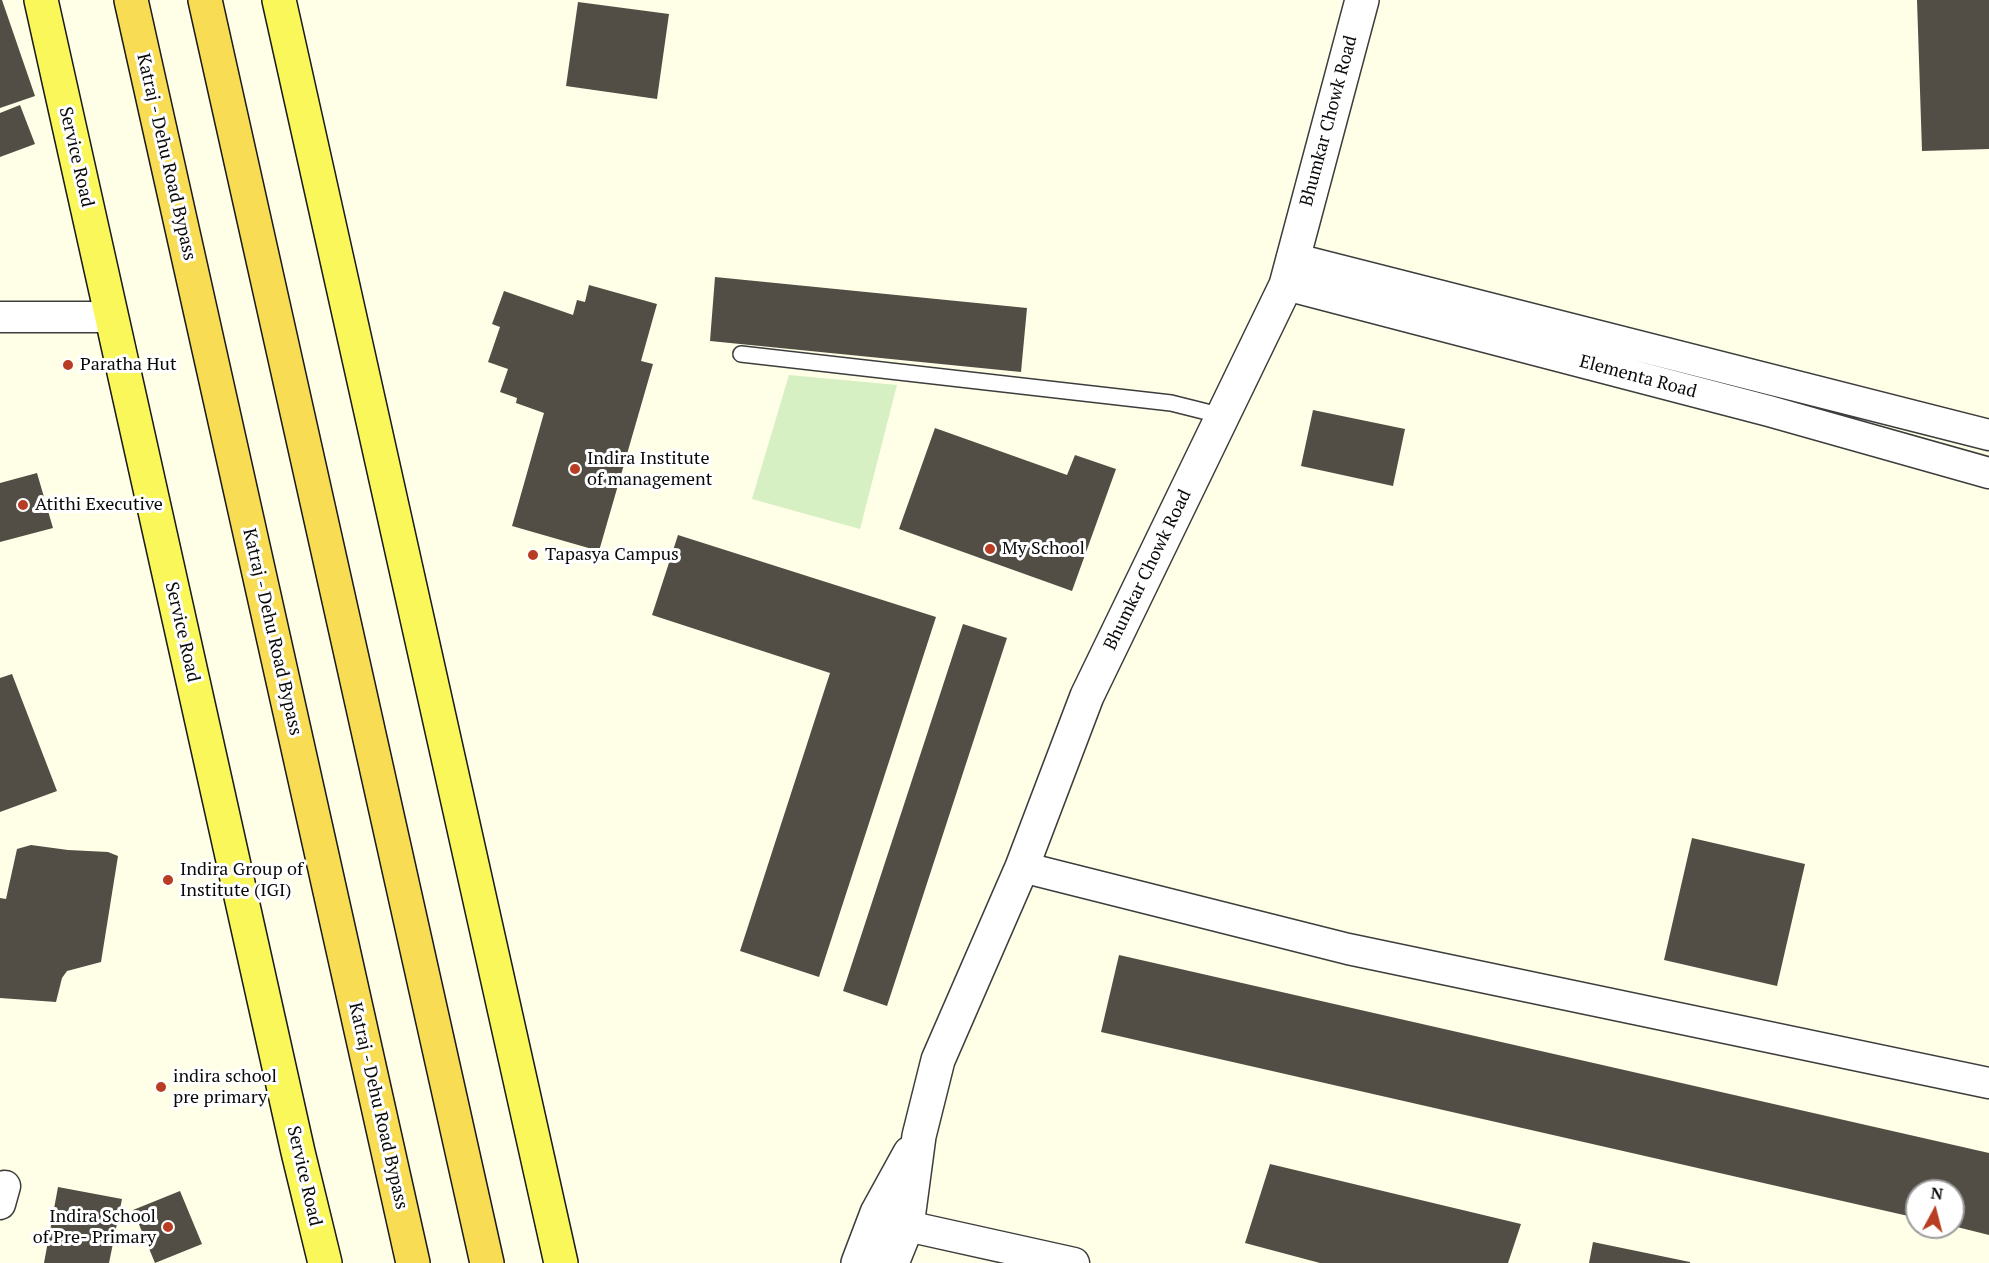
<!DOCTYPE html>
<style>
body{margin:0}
#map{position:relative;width:1989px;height:1263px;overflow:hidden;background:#feffe6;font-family:"PT Serif",serif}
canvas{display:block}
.north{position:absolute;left:1905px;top:1179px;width:60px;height:60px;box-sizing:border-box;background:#fff;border:2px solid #9d9d9d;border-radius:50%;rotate:7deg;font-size:16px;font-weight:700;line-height:24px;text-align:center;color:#0a0a0a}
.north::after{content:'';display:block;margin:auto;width:21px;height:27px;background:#b93d22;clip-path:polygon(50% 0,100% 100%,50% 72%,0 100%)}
</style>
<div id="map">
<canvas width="1989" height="1263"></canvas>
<div class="north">N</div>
</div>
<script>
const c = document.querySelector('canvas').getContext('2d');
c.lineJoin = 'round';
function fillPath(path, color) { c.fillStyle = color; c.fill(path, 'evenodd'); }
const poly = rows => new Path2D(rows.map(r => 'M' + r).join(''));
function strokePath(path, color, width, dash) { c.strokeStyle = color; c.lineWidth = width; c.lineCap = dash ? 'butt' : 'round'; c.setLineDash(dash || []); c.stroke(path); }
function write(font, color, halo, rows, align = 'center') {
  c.font = font + ' "PT Serif",serif'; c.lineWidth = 6; c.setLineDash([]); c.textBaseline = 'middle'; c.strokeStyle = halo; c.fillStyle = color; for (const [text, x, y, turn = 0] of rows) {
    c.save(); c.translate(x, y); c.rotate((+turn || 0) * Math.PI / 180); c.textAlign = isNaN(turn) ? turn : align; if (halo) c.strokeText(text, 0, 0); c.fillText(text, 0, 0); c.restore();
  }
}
const pitch = poly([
 [789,375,897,385,860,529,752,499]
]);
const building = poly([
 [0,0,2,0,35,96,0,108],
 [1917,0,1989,0,1989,149,1922,151],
 [578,2,669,14,657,99,566,86],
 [20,105,35,144,0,157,0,113],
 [715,277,1027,308,1021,372,710,341],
 [589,285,657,304,641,361,653,364,599,551,512,526,544,413,516,403,517,398,500,392,508,369,488,362,500,327,492,324,504,291,573,315,577,300,585,302],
 [1313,410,1405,429,1393,486,1301,466],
 [935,428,1067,475,1075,455,1116,469,1072,591,899,529],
 [37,473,53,528,0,542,0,483],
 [678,535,936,617,819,977,740,951,830,673,652,615],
 [963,624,1007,638,887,1006,843,991],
 [12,674,57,791,0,812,0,678],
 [1692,838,1805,864,1777,986,1664,960],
 [31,845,68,850,108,852,118,856,101,962,67,971,62,978,56,1002,0,998,0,898,6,899,17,849],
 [1119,955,1989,1153,1989,1235,1953,1226,1953,1191,1917,1191,1917,1218,1101,1032],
 [1270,1164,1521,1224,1508,1263,1320,1263,1245,1243],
 [58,1187,122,1199,109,1263,44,1263],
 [180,1191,202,1244,155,1263,133,1210],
 [1593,1242,1690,1262,1690,1263,1589,1263]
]);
const service = poly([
 [741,354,1171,403,1223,416]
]);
const minor = poly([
 [1292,258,1989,435],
 [1286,285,1769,411,1989,473],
 [0,317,112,317],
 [1022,867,1348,949,1989,1083],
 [0,1204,5,1186],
 [907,1226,1074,1263]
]);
const tertiary = poly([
 [858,1263,877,1213,910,1153],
 [892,1263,907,1226,919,1136,938,1060,1022,867,1087,696,1286,285,1362,0]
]);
const primary = poly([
 [41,0,298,1152,325,1263],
 [279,0,561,1263]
]);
const trunk = poly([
 [131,0,413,1263],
 [205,0,487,1263]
]);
const markers = [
 [68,365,6,"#b93d22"],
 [575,469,6,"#b93d22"],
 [23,505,6,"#b93d22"],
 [990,549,6,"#b93d22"],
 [533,555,6,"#b93d22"],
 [168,880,6,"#b93d22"],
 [161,1087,6,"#b93d22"],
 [168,1227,6,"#b93d22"]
];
const streetNames = [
 ["Bhumkar Chowk Road",1329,121,-75],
 ["Service Road",76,157,77],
 ["Katraj - Dehu Road Bypass",166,157,77],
 ["Elementa Road",1638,377,15],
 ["Bhumkar Chowk Road",1148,570,-64],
 ["Service Road",182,632,77],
 ["Katraj - Dehu Road Bypass",272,632,77],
 ["Katraj - Dehu Road Bypass",378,1106,77],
 ["Service Road",304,1176,77]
];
const poiNames = [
 ["Paratha Hut",80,365],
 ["Indira Institute",587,459],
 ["of management",587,480],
 ["Atithi Executive",35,505],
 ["My School",1002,549],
 ["Tapasya Campus",545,555],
 ["Indira Group of",180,870],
 ["Institute (IGI)",180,891],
 ["indira school",173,1077],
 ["pre primary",173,1098],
 ["Indira School",156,1217,"right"],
 ["of Pre- Primary",156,1238,"right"]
];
fillPath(pitch, '#d6efc3');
fillPath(building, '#524e46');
strokePath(service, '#3d3d3d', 18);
strokePath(minor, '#3d3d3d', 33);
strokePath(tertiary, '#3d3d3d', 36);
strokePath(primary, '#1b1b1b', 36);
strokePath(trunk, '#1b1b1b', 36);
strokePath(service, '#fff', 15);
strokePath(minor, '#fff', 30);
strokePath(tertiary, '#fff', 33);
strokePath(primary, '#faf75b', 33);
strokePath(trunk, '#f8dc54', 33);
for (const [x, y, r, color] of markers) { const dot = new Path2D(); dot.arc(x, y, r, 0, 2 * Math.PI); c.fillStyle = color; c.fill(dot); strokePath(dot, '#fff', 2); }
write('18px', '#0a0a0a', '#fff', streetNames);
write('18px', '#0a0a0a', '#fff', poiNames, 'left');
</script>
